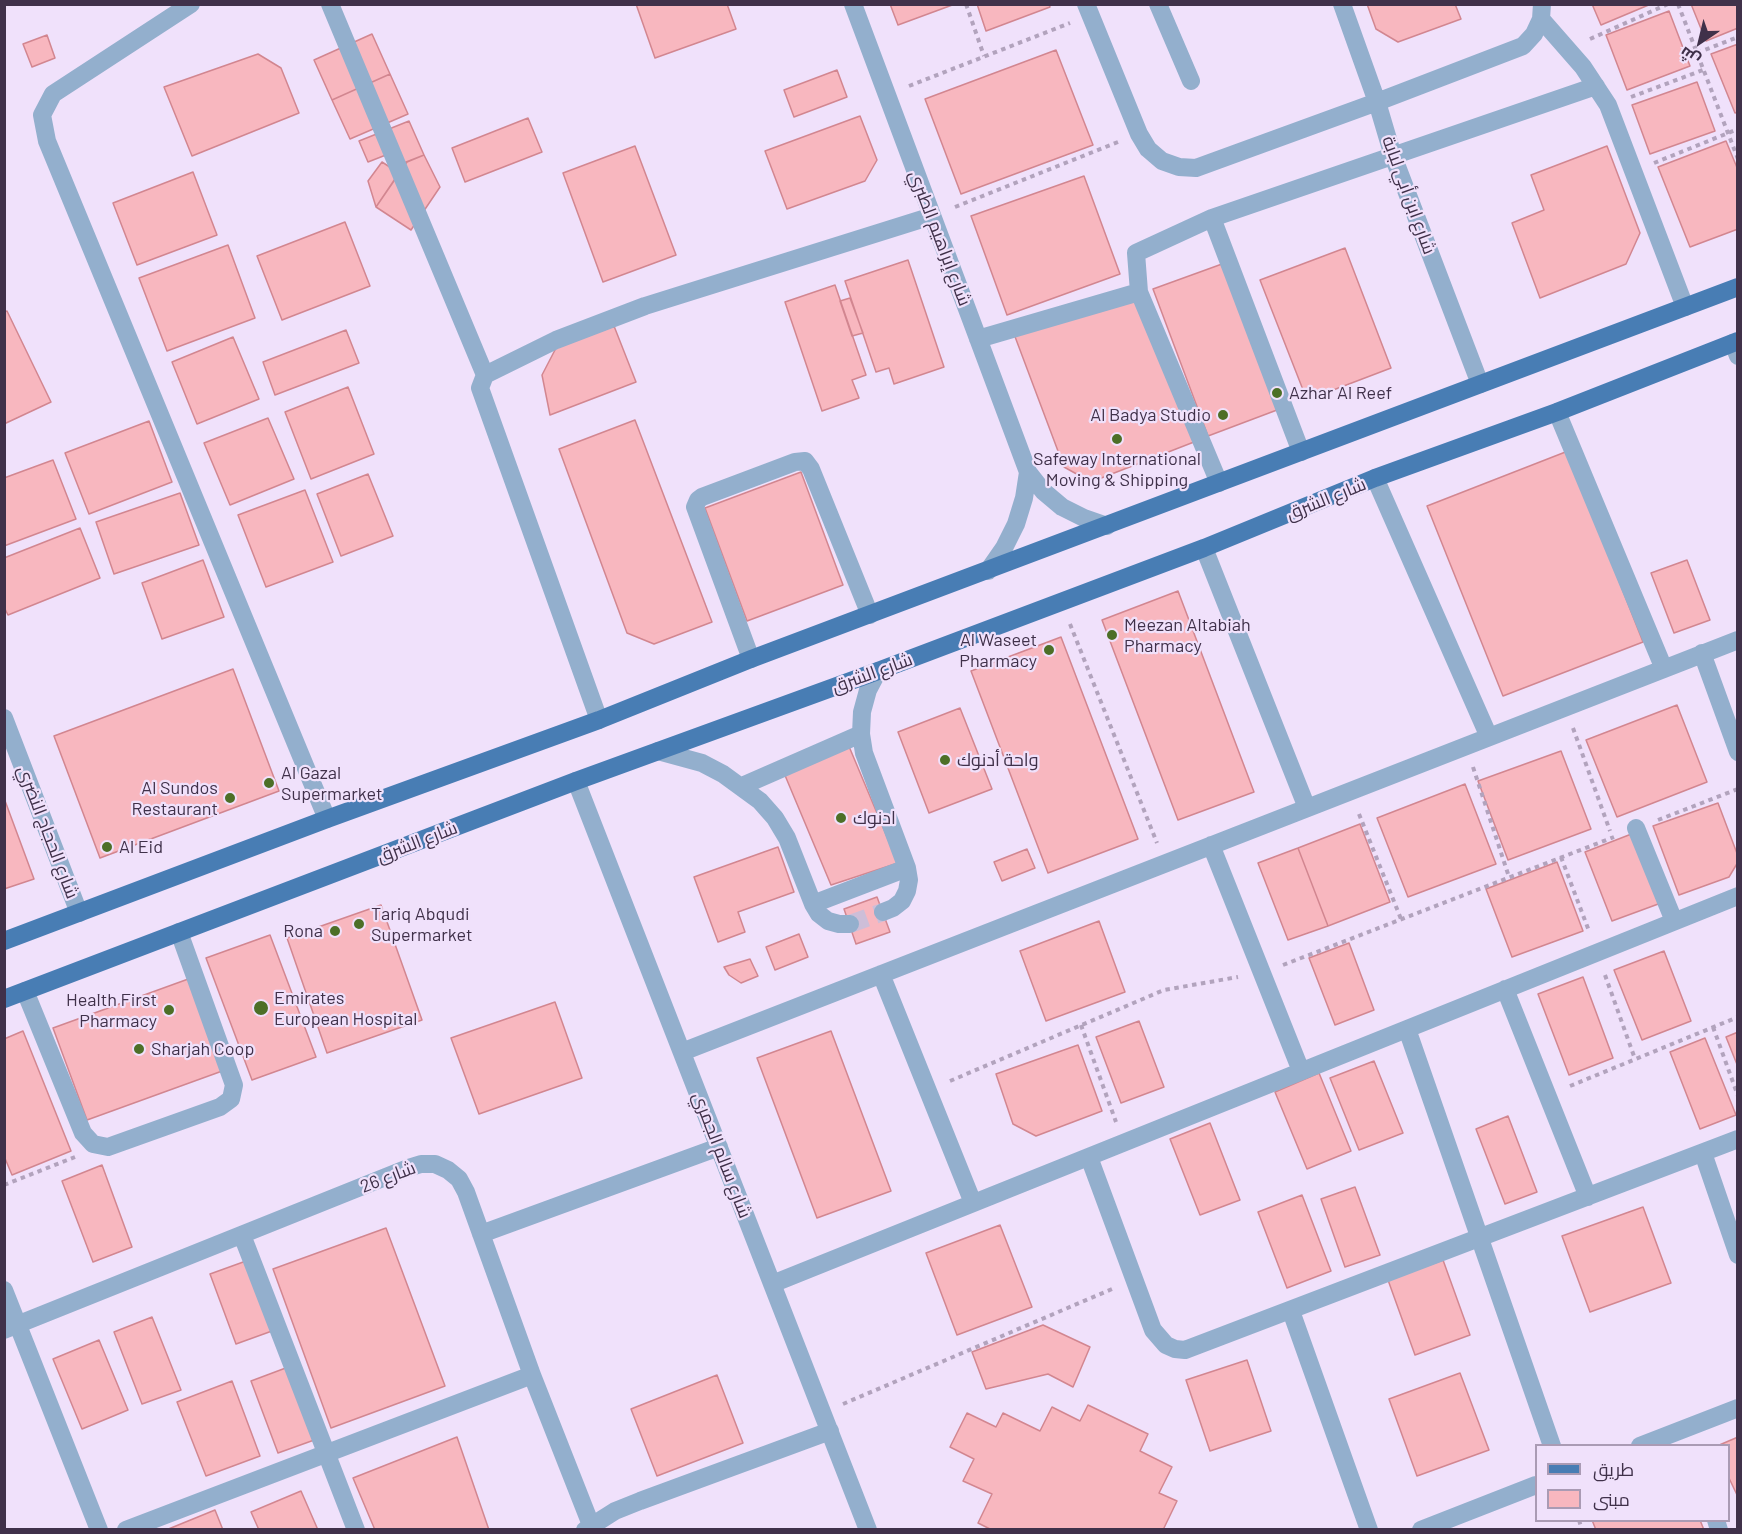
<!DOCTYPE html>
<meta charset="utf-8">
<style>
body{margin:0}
#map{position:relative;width:1742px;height:1534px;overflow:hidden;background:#f0e1fb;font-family:Barlow,Cairo,sans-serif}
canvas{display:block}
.frame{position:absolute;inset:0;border:6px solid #40314a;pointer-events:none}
.legend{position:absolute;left:1535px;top:1444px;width:195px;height:78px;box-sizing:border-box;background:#f0e1fb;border:2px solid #aa9bb4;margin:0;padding:8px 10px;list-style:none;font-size:18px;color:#40314a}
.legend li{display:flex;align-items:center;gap:12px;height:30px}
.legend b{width:30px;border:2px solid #aa9bb4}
.north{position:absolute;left:1670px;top:12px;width:60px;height:60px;-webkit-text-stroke:4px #f0e1fb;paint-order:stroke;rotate:215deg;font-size:16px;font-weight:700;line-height:24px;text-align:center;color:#40314a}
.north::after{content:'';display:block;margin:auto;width:21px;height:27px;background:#40314a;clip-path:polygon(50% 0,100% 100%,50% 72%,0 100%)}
</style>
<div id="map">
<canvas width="1742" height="1534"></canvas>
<div class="frame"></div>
<ul class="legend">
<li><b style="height:8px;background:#487db4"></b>طريق</li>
<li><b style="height:16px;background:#f8b7bf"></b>مبنى</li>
</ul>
<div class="north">ش</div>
</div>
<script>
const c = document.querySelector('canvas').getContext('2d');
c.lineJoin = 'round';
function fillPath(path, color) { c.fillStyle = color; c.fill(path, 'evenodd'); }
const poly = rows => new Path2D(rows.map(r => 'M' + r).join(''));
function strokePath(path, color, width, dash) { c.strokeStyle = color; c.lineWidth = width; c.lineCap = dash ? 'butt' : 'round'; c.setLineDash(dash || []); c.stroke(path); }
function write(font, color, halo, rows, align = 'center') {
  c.font = font + ' Barlow,Cairo,sans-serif'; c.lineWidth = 4.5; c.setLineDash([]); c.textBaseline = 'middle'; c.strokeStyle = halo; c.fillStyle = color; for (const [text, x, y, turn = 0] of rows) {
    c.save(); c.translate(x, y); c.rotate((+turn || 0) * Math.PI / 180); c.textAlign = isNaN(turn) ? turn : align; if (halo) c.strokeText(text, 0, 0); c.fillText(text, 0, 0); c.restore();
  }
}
const building = poly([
 [636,4,727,4,736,29,655,58,636,4],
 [890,4,955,4,898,25,890,4],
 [977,4,1049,4,1050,7,986,31,977,4],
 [1367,4,1455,4,1461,19,1398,42,1376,29,1367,4],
 [1592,4,1651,4,1601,25,1592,4],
 [1691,4,1738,4,1738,28,1706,41,1691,4],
 [1669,11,1690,66,1627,90,1606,35,1669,11],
 [372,34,390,74,332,100,314,60,372,34],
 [47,35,55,58,32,67,23,44,47,35],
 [1738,44,1738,112,1735,113,1711,54,1738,44],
 [1056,50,1093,145,961,194,925,99,1056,50],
 [258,54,281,68,299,113,192,156,164,87,258,54],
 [837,70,847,97,794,117,784,90,837,70],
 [390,74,408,114,350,139,332,100,390,74],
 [1697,82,1715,131,1650,154,1632,105,1697,82],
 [860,116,877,160,865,181,787,209,765,151,860,116],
 [528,118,542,152,465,182,452,148,528,118],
 [409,121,424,155,396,166,391,153,368,162,359,141,409,121],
 [1726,141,1738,170,1738,229,1690,247,1658,167,1726,141],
 [635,146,676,255,603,282,563,173,635,146],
 [1607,146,1640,233,1626,264,1540,298,1512,223,1544,210,1531,175,1607,146],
 [424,155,440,187,411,230,376,207,407,162,424,155],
 [382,162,399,173,376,207,368,181,382,162],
 [193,172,217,235,137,265,113,203,193,172],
 [1084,176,1120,274,1007,315,971,216,1084,176],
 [345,222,370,286,282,320,257,256,345,222],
 [228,245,255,318,167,351,139,278,228,245],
 [1345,248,1391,368,1307,400,1260,280,1345,248],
 [908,260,944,367,894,384,889,368,876,372,845,281,908,260],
 [1222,264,1277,410,1208,436,1153,289,1222,264],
 [835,285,866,375,852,380,859,398,822,411,785,302,835,285],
 [1136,288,1194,442,1091,482,1064,467,1014,334,1136,288],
 [850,298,863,333,852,336,840,301,850,298],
 [7,311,51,402,4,424,4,312,7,311],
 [614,326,636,382,550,415,542,375,556,348,614,326],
 [346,330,359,363,275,395,263,362,346,330],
 [233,337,259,399,197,424,172,362,233,337],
 [348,387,374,454,311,479,285,412,348,387],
 [268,418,294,479,230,505,204,443,268,418],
 [635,420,712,622,654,644,627,633,559,449,635,420],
 [149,421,172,482,89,514,65,453,149,421],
 [1568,451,1643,642,1503,696,1427,506,1568,451],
 [53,460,76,519,4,546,4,478,53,460],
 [801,472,843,585,747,621,705,508,801,472],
 [368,474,393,536,341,556,317,494,368,474],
 [305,490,333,562,266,587,238,515,305,490],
 [180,493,199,545,114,574,96,522,180,493],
 [80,528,100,578,8,615,4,607,4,558,80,528],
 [203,560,224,617,162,639,142,583,203,560],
 [1687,560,1710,620,1674,633,1651,573,1687,560],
 [1178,591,1254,792,1178,820,1102,620,1178,591],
 [1061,637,1138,839,1048,873,971,671,1061,637],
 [233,669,279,791,100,858,54,736,233,669],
 [1677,705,1707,782,1617,817,1586,740,1677,705],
 [960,708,992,789,929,813,898,732,960,708],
 [848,744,898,863,831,885,784,773,848,744],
 [1561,751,1591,829,1508,860,1478,781,1561,751],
 [1465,784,1496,864,1408,897,1377,818,1465,784],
 [4,798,34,879,4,889,4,798],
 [1718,803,1738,856,1738,862,1729,877,1679,895,1653,826,1718,803],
 [1360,824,1390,902,1328,926,1298,848,1360,824],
 [1634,833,1661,903,1612,921,1585,852,1634,833],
 [778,847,794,892,738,912,745,932,718,942,694,877,778,847],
 [1298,848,1328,926,1288,940,1258,863,1298,848],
 [1027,849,1035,868,1002,881,994,862,1027,849],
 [1557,862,1583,931,1512,957,1486,889,1557,862],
 [877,897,890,932,856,944,844,909,877,897],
 [381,905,422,1020,327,1053,287,938,381,905],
 [1099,921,1125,992,1046,1021,1020,951,1099,921],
 [799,934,808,957,775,970,766,947,799,934],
 [270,935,316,1057,252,1080,206,958,270,935],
 [1349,943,1374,1010,1335,1025,1309,958,1349,943],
 [1664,951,1691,1021,1642,1040,1614,970,1664,951],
 [750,959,758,976,741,983,729,975,724,967,750,959],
 [1583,977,1613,1058,1569,1075,1538,994,1583,977],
 [191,978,225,1070,87,1120,53,1028,191,978],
 [555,1002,582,1078,479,1114,451,1038,555,1002],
 [1139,1021,1164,1087,1121,1103,1096,1037,1139,1021],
 [23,1031,71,1151,12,1175,4,1156,4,1039,23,1031],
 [831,1031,891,1191,817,1218,757,1058,831,1031],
 [1738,1032,1738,1067,1726,1037,1738,1032],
 [1705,1038,1736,1115,1700,1129,1670,1052,1705,1038],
 [1078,1045,1102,1111,1036,1136,1013,1124,996,1074,1078,1045],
 [1374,1061,1403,1133,1359,1150,1330,1078,1374,1061],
 [1319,1073,1351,1151,1307,1169,1275,1092,1319,1073],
 [1508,1116,1537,1192,1505,1204,1476,1129,1508,1116],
 [1210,1123,1240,1200,1200,1215,1170,1139,1210,1123],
 [102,1165,132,1247,93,1262,62,1181,102,1165],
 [1355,1187,1380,1255,1345,1267,1321,1199,1355,1187],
 [1302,1195,1331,1271,1287,1288,1258,1212,1302,1195],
 [1643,1207,1671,1283,1590,1312,1562,1236,1643,1207],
 [1000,1225,1032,1307,957,1335,926,1253,1000,1225],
 [386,1228,445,1386,331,1428,273,1269,386,1228],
 [1443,1260,1470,1335,1415,1355,1388,1280,1443,1260],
 [246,1261,272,1331,236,1344,210,1274,246,1261],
 [152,1317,181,1390,142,1404,114,1332,152,1317],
 [1043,1325,1090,1347,1073,1387,1048,1374,986,1389,972,1352,1043,1325],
 [99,1340,128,1410,82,1429,53,1359,99,1340],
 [1247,1360,1271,1431,1210,1451,1186,1380,1247,1360],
 [291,1366,317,1439,278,1453,251,1381,291,1366],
 [1460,1373,1489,1450,1417,1476,1389,1399,1460,1373],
 [717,1375,743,1443,657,1476,631,1409,717,1375],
 [232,1381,260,1456,206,1476,177,1402,232,1381],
 [1088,1405,1148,1434,1140,1451,1172,1467,1159,1493,1177,1501,1163,1530,992,1530,978,1523,992,1494,963,1481,974,1459,950,1447,967,1413,996,1427,1003,1413,1040,1431,1052,1407,1080,1421,1088,1405],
 [457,1437,489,1530,375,1530,353,1478,457,1437],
 [1738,1437,1738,1497,1728,1476,1728,1446,1717,1446,1738,1437],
 [301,1491,318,1530,259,1530,251,1512,301,1491],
 [215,1510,223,1530,166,1530,215,1510],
 [1592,1520,1700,1520,1704,1530,1596,1530,1592,1520]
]);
const minorTunnel = poly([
 [850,924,883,912]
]);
const path = poly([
 [966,4,984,56],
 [1678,4,1738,159],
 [1590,39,1668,4],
 [1697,53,1738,37],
 [909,86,1070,23],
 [1631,97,1703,70],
 [1654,163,1738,129],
 [955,207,1118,142],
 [1070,624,1157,843],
 [1573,728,1610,831],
 [1473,767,1509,877],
 [1359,814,1401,919],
 [1658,820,1738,789],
 [1561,857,1589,931],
 [1283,965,1614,837],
 [1605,975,1635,1059],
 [1081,1025,1116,1122],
 [1713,1027,1738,1096],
 [950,1081,1164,990,1238,977],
 [1570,1086,1738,1017],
 [4,1185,75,1157],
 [843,1404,1112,1289],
 [1579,1520,1582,1530]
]);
const minor = poly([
 [191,4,53,94,42,115,47,141,327,819],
 [330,4,485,375],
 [853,4,1028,472,1043,491,1062,507,1084,518,1107,526],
 [1086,4,1139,134,1148,149,1162,161,1179,167,1196,168,1377,102,1523,46,1534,34,1541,19,1542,4],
 [1158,4,1191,81],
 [1342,4,1377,102,1393,156,1480,384],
 [1541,19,1583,67,1608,105,1685,307],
 [1212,218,1301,452],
 [1139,292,1219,483],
 [978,339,1139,292,1136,253,1212,218,1596,86],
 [1733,343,1738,356],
 [1557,412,1664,669],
 [1375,478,1489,737],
 [1204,548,1307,808],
 [988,571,1004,548,1016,524,1024,498,1028,472],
 [1702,653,1738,752],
 [751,659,695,507,698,500,702,497,795,462,805,461,811,469,870,615],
 [878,671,868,690,862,712,861,734,864,753,907,868,909,880,907,891,902,901,893,908,883,912],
 [4,718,79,913],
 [599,720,480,388,485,375,556,340,645,306,932,216],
 [658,751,702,763,723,774,760,801,775,818,787,838,813,904,819,914,828,921,839,924,850,924],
 [576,781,868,1530],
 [742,786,861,734],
 [1636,828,1674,921],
 [1211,845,1301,1071],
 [813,904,907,868],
 [881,974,973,1203],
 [1505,989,1588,1197],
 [25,991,83,1133,93,1144,108,1147,220,1107,231,1099,234,1085,179,932],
 [1407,1029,1552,1446],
 [682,1052,1738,640],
 [1703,1153,1738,1255],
 [1089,1157,1153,1330,1166,1345,1175,1349,1185,1350,1738,1139],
 [481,1234,719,1147],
 [242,1235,356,1530],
 [772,1284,1738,896],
 [4,1290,99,1530],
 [1291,1311,1369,1530],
 [4,1330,408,1168,421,1164,435,1164,448,1170,459,1179,466,1192,532,1375,591,1525],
 [1640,1446,1738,1408],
 [1716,1520,1719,1530],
 [126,1530,532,1375],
 [585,1530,615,1511,640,1501,830,1431],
 [1421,1530,1536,1485]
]);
const major = poly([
 [4,941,327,819,599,720,751,659,1738,287],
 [4,999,576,781,878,671,1204,548,1375,478,1557,412,1738,341]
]);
const markers = [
 [1277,393,6,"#4d6f27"],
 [1223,415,6,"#4d6f27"],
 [1117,439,6,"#4d6f27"],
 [1112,635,6,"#4d6f27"],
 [1049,650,6,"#4d6f27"],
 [945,760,6,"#4d6f27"],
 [269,783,6,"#4d6f27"],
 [230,798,6,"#4d6f27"],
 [841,818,6,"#4d6f27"],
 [107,847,6,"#4d6f27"],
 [359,924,6,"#4d6f27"],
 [335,931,6,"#4d6f27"],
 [261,1008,8,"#4d6f27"],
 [169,1010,6,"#4d6f27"],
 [139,1049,6,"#4d6f27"]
];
const streetNames = [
 ["شارع ابن أبي لبابة",1409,195,70],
 ["شارع إبراهيم الطبري",940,238,69],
 ["شارع الشرق",1326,499,-22],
 ["شارع الشرق",872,673,-20],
 ["شارع الحجاج النضري",48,832,69],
 ["شارع الشرق",417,842,-21],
 ["شارع سالم الجمري",722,1155,69],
 ["شارع 26",388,1177,-21]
];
const poiNames = [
 ["Azhar Al Reef",1289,393],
 ["Al Badya Studio",1211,415,"right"],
 ["Safeway International",1117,459,"center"],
 ["Moving & Shipping",1117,480,"center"],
 ["Meezan Altabiah",1124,625],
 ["Pharmacy",1124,646],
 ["Al Waseet",1037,640,"right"],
 ["Pharmacy",1037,661,"right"],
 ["واحة أدنوك",957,760],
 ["Al Gazal",281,773],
 ["Supermarket",281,794],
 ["Al Sundos",218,788,"right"],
 ["Restaurant",218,809,"right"],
 ["ادنوك",853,818],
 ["Al Eid",119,847],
 ["Tariq Abqudi",371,914],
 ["Supermarket",371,935],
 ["Rona",323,931,"right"],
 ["Emirates",274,998],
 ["European Hospital",274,1019],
 ["Health First",157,1000,"right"],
 ["Pharmacy",157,1021,"right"],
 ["Sharjah Coop",151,1049]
];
fillPath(building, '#f8b7bf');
strokePath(building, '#d28690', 1.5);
strokePath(minorTunnel, '#cdbed8', 18, [18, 9]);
strokePath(path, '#b2a3bd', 4, [4.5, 4.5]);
strokePath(minor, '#93afcd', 18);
strokePath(major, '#487db4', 18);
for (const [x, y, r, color] of markers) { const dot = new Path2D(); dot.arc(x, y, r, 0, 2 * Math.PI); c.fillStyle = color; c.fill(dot); strokePath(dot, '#f0e1fb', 2); }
write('18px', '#40314a', '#f0e1fb', streetNames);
write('18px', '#40314a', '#f0e1fb', poiNames, 'left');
</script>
